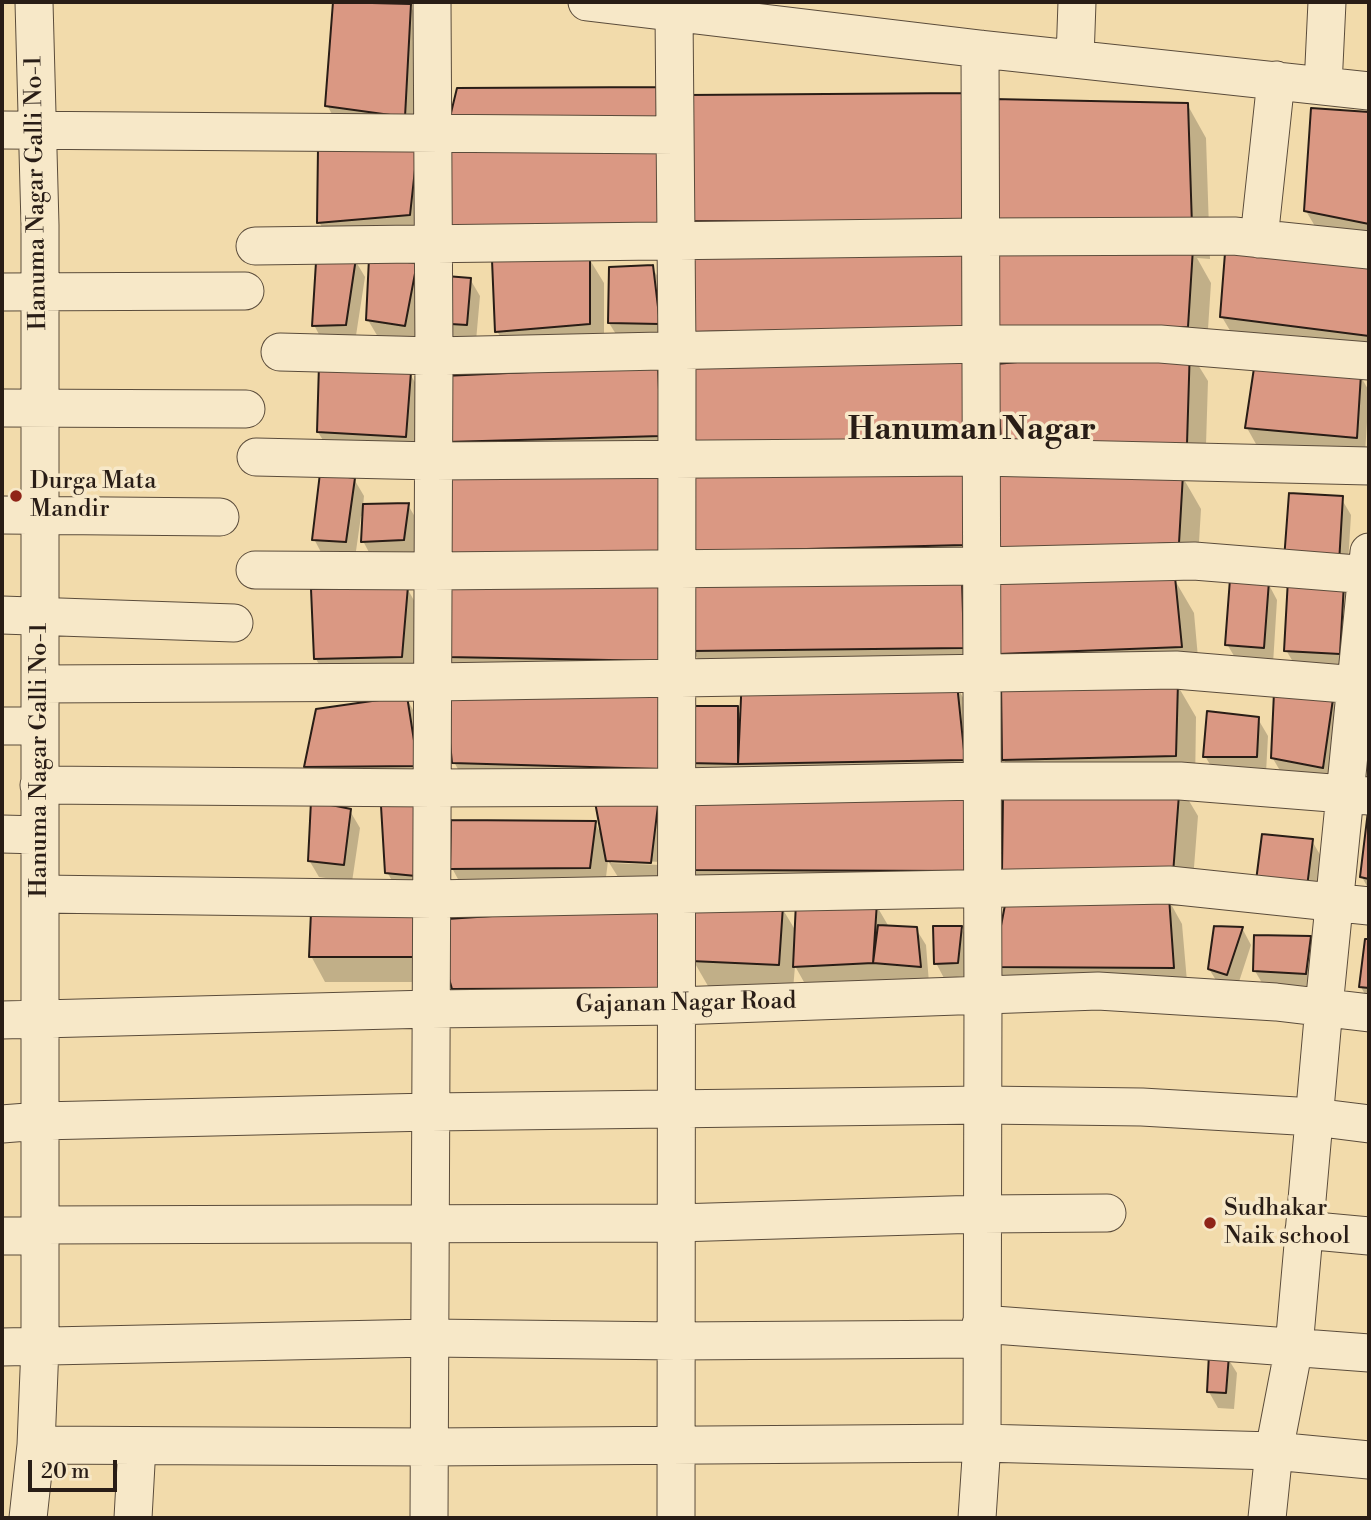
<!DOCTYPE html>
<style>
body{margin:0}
#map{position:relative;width:1371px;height:1520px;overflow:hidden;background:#f2dbab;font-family:"Libre Bodoni",serif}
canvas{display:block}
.frame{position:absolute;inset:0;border:4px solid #291d16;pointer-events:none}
.scale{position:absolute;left:28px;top:1460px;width:89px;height:32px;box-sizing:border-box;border:4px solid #291d16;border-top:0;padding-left:9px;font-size:21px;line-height:24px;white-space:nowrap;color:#291d16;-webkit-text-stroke:5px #f7e8c8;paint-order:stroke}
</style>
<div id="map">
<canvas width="1371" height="1520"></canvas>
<div class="frame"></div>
<div class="scale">20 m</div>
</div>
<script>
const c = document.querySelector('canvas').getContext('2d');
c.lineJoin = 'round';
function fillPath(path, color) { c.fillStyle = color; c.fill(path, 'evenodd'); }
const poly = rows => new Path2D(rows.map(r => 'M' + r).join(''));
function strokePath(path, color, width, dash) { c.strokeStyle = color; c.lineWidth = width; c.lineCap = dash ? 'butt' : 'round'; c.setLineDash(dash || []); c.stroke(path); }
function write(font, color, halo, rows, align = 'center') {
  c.font = font + ' "Libre Bodoni",serif'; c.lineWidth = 7; c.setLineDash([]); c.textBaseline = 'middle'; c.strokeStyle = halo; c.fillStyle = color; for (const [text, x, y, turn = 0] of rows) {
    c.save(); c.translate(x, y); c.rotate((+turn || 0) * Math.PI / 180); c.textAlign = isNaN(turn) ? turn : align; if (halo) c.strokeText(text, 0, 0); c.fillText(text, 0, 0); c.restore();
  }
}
const shadow = poly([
 [335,2,410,5,424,31,419,141,341,131,327,105],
 [688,97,985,505,959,578,980,614,956,685,975,719,983,904,875,903,889,927,916,929,926,945,929,983,888,979,887,988,809,991,795,966,793,990,708,986,693,960,782,908,797,933,798,903,711,903,692,870,698,779,688,762,737,708,742,717,743,684,713,684,693,651],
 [1187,104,1206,138,1210,259,1197,258,1211,283,1206,360,1195,360,1208,381,1205,477,1182,476,1201,509,1197,576,1173,577,1194,613,1200,680,1175,681,1196,717,1195,789,1182,789,1198,816,1191,906,1172,906,1182,924,1188,993,1010,992,995,967,1023,793,1004,760,1018,685,1001,654,1017,364],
 [1313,110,1369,113,1369,238,1316,228,1306,211],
 [416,153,424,240,334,247,319,222],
 [447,228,590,260,604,283,604,349,512,357,497,331,494,261,466,262],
 [355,260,365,277,355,342,323,342,314,325],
 [416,265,426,282,414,342,378,337,368,320],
 [1369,266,1369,351,1232,334,1222,317],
 [652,267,662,284,669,340,619,339,609,323],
 [470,279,480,296,476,341,445,339],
 [657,368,676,401,679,469,468,475,449,442],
 [410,374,425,399,420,461,333,457,318,432],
 [1360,375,1369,391,1365,454,1256,444,1247,428],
 [660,474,660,879,618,877,608,861,604,893,466,894,452,868,595,823,603,837,597,803,473,796,454,762,468,693,447,657],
 [611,859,660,862,660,865,611,863],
 [354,479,364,496,363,506,408,505,418,522,413,557,372,558,363,541,364,516,361,516,355,558,323,556,314,539],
 [1341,498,1351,515,1347,580,1296,576],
 [1268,583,1277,600,1273,664,1237,661,1227,644],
 [1343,584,1353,601,1349,670,1296,667,1286,650],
 [407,588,421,613,416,682,330,684,316,659],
 [406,698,421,723,431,791,321,791,306,766],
 [1332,700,1342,717,1332,784,1282,774,1272,757],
 [1258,719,1268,736,1266,773,1215,773,1205,756],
 [383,808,424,892,397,889,387,872],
 [350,811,360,828,352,882,319,877,309,860],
 [1369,817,1369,890,1362,877],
 [1312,841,1322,858,1316,903,1258,881],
 [656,907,675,940,683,1021,473,1022,454,989],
 [961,928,971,945,967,979,945,980,936,963],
 [1242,928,1251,945,1236,991,1219,985,1209,969],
 [430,937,429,982,325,982,311,956],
 [1310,937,1320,954,1315,990,1265,988,1255,971],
 [1367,941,1369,941,1369,1002,1361,987],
 [1227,1357,1237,1373,1234,1409,1218,1408,1209,1392]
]);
const building = poly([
 [333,2,411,4,405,117,325,106,333,2],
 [660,87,662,121,450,117,457,88,660,87],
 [965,93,971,223,688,221,687,95,965,93],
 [993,99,1188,103,1192,226,992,219,993,99],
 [1311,108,1369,112,1369,224,1304,211,1311,108],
 [664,147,658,226,445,229,449,148,664,147],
 [318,148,417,151,410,215,317,223,318,148],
 [963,248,965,328,693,332,686,252,963,248],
 [1193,248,1188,327,995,329,998,253,1193,248],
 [1225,253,1369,262,1369,336,1220,317,1225,253],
 [590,256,590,324,495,332,492,260,590,256],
 [356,258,346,325,312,326,316,262,356,258],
 [369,258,417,263,405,326,366,320,369,258],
 [653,265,660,324,608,323,609,267,653,265],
 [446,276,471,278,467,325,434,323,446,276],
 [1190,346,1187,444,1001,442,996,364,1190,346],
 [966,358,967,442,691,443,691,364,966,358],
 [319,364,411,372,406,437,317,432,319,364],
 [658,366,661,436,447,442,444,376,658,366],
 [1254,368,1361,374,1357,438,1245,428,1254,368],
 [689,470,967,470,964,545,688,552,689,470],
 [320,473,355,478,346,542,312,540,320,473],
 [661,473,664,554,444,553,447,478,661,473],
 [1183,474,1179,543,995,551,999,475,1183,474],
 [1289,493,1343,496,1339,563,1284,560,1289,493],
 [409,503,404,540,361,542,363,504,409,503],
 [1175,577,1182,647,999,654,997,582,1175,577],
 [962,579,964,648,692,651,694,580,962,579],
 [1230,579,1269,581,1264,648,1225,645,1230,579],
 [1288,579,1344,583,1340,654,1284,651,1288,579],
 [433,585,659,587,663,661,446,657,433,585],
 [408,586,402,657,314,659,311,589,408,586],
 [742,676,957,684,965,760,738,764,742,676],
 [1178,682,1176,756,1002,760,1001,683,1178,682],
 [445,691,663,691,659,769,452,763,445,691],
 [1274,692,1333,699,1323,768,1271,758,1274,692],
 [407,696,418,766,304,767,316,709,407,696],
 [677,706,738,706,738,764,687,763,677,706],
 [1207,711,1259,717,1257,757,1203,757,1207,711],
 [1180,781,1173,874,1002,871,1003,797,1180,781],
 [965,795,965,871,690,870,690,798,965,795],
 [659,797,651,863,606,861,595,802,659,797],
 [311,801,351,809,344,865,308,861,311,801],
 [417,804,416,876,385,873,381,806,417,804],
 [1368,811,1369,811,1369,879,1360,877,1368,811],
 [451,820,596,821,590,868,450,869,451,820],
 [1262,834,1313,839,1307,887,1256,881,1262,834],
 [1169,897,1174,968,993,967,1005,905,1169,897],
 [796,902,877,902,873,963,793,967,796,902],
 [657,905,665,988,452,989,432,920,657,905],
 [783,906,779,965,691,961,692,910,783,906],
 [417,910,416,957,309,957,311,912,417,910],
 [878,925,917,927,921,967,873,963,878,925],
 [933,926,962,926,958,963,934,964,933,926],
 [1214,926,1243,927,1227,975,1208,969,1214,926],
 [1254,935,1311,936,1306,974,1253,971,1254,935],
 [1365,939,1369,939,1369,988,1359,987,1365,939],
 [1209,1354,1229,1355,1226,1393,1207,1392,1209,1354]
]);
const minor = poly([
 [587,2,980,49,1369,91],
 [674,13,677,351,676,1518],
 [1075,59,1077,2],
 [1323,86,1327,2],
 [2,130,675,135],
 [1259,239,1276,80],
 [255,246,981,237,1234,236,1369,250],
 [2,292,245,291],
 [280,352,434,356,981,344,1160,344,1369,361],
 [2,408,246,409],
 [256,457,434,461,981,457,1369,466],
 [2,515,220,517],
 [255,570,433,571,981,566,1194,561,1369,575],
 [2,615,234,623],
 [40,684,433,682,1176,670,1369,686],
 [2,726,40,726],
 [39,785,432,788,677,787,982,781,1180,781,1369,796],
 [2,834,40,835],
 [40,894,432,899,1169,885,1369,906],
 [2,1020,431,1009,676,1006,1098,991,1276,1002,1369,1013],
 [2,1124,40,1121,431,1112,983,1105,1142,1107,1314,1117,1369,1124],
 [40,1225,676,1223,982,1214,1107,1213],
 [1304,1230,1369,1236],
 [2,1236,40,1236],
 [981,1324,1369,1353],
 [2,1347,430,1338,676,1341,981,1339],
 [36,1445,429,1447,982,1443,1274,1451,1369,1460],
 [28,1518,36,1445,40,1346,40,225,34,2],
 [133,1518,137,1446],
 [429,1518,434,356,432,2],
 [977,1518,982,1443,983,995,980,49],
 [1267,1518,1274,1451,1294,1347,1324,1007,1369,552]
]);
const markers = [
 [16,496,7,"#8f2418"],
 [1210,1223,7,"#8f2418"]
];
const streetNames = [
 ["Hanuma Nagar Galli No-1",37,193,-91],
 ["Hanuma Nagar Galli No-1",40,760,-90],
 ["Gajanan Nagar Road",686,1004,-1]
];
const poiNames = [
 ["Durga Mata",30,482],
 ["Mandir",30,510],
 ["Sudhakar",1224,1209],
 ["Naik school",1224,1237]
];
const districtNames = [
 ["Hanuman Nagar",972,431]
];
fillPath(shadow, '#0003');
fillPath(building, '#da9883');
strokePath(building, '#291d16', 2);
strokePath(minor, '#5b4c3b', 39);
strokePath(minor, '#f7e8c8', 37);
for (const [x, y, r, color] of markers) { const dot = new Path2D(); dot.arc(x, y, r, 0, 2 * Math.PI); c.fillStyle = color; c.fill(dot); strokePath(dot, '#f7e8c8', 2.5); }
write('24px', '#291d16', '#f7e8c8', streetNames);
write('24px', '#291d16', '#f7e8c8', poiNames, 'left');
write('bold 32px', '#291d16', '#f7e8c8', districtNames);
</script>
